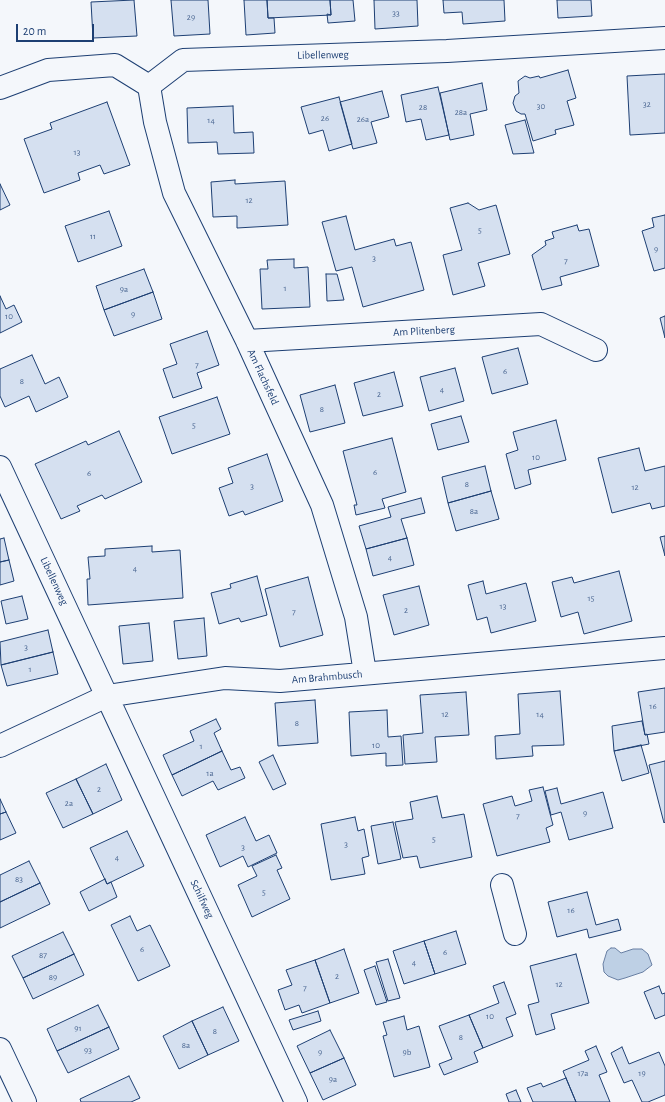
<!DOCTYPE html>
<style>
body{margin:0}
#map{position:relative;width:665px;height:1102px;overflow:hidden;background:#f4f7fb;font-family:"Alegreya Sans",sans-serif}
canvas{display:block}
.scale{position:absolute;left:16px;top:24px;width:78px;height:18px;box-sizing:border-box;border:2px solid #1d3f73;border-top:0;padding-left:5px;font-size:12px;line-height:14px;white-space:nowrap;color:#1d3f73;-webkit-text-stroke:3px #f4f7fb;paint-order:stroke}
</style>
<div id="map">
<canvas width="665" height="1102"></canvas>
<div class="scale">20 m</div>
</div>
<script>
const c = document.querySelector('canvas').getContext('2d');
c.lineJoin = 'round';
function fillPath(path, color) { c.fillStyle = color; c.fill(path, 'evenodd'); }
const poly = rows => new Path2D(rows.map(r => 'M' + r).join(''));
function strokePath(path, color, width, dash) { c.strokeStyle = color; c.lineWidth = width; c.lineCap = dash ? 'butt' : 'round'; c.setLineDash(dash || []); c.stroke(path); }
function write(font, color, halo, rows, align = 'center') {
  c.font = font + ' "Alegreya Sans",sans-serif'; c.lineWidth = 3; c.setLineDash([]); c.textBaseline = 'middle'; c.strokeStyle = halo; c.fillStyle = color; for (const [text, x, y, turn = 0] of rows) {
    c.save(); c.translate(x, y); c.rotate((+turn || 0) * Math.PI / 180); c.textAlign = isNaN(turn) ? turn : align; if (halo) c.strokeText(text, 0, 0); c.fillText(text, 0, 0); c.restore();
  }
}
const water = poly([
 [611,948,615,948,621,953,633,949,642,949,648,954,652,965,643,972,625,978,618,980,608,976,604,972,603,964,607,951,611,948]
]);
const building = poly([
 [134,0,137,36,93,38,91,2,134,0],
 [171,0,208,0,210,34,174,36,171,0],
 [244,0,267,0,268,18,274,18,275,33,246,35,244,0],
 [267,0,330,0,331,15,268,18,267,0],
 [330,0,353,0,355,21,328,23,327,14,331,15,330,0],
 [374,0,417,0,418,26,375,29,374,0],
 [443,0,504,0,505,21,463,24,462,12,444,13,443,0],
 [557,0,591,0,592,16,558,18,557,0],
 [568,70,576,98,567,101,574,125,555,130,556,134,533,141,525,114,521,114,516,111,513,103,515,96,519,93,518,81,525,76,530,78,539,76,540,78,568,70],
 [665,74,665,133,630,135,627,76,665,74],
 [482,83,487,110,470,114,474,135,450,140,440,93,482,83],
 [438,87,449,135,426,140,421,119,406,122,401,95,438,87],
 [382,91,389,117,371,122,377,143,353,149,340,102,382,91],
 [339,97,352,144,329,151,323,130,309,134,301,107,339,97],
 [107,102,130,165,104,174,100,165,78,173,80,180,44,193,24,139,52,129,50,123,107,102],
 [233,106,234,133,253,132,254,153,218,154,217,142,188,143,187,108,233,106],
 [525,120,534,153,513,154,505,125,525,120],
 [235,180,235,184,285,181,288,225,237,228,237,216,213,217,211,182,235,180],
 [0,184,10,205,0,210,0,184],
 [468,203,479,210,496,205,510,254,478,263,485,286,453,295,443,255,462,250,450,208,468,203],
 [109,211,122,246,78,262,65,226,109,211],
 [665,215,665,268,654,271,642,231,654,227,652,218,665,215],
 [346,216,355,250,394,239,396,246,411,242,424,290,363,307,352,267,336,271,322,222,346,216],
 [577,225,579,231,589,229,599,266,560,277,562,285,542,290,532,255,546,245,545,241,554,238,552,232,577,225],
 [294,259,294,268,308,267,310,307,262,309,260,269,268,269,267,260,294,259],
 [144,269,153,292,104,310,96,286,144,269],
 [326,274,337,274,344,300,327,301,326,274],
 [153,292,162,319,114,336,104,310,153,292],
 [0,296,6,309,14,305,22,322,0,333,0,296],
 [665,316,665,338,660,318,665,316],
 [207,331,219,365,197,373,202,388,173,398,163,369,177,364,170,344,207,331],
 [518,348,528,384,492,394,482,357,518,348],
 [32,355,45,384,59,377,68,397,36,412,29,396,5,407,0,396,0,369,32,355],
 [455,368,464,401,429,411,420,377,455,368],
 [394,372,403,406,363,416,354,383,394,372],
 [335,385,345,423,310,432,300,395,335,385],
 [217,397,230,434,172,454,159,417,217,397],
 [461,416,469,442,438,450,431,424,461,416],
 [556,420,566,460,528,470,531,484,515,489,506,454,518,450,513,432,556,420],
 [119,431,142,482,105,499,102,495,77,506,80,511,61,519,35,464,86,441,88,445,119,431],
 [392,438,406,492,382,499,385,508,356,515,354,505,357,505,343,451,392,438],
 [639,448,645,471,665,466,665,506,652,509,650,503,612,513,598,458,639,448],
 [267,454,283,501,245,515,243,511,229,516,219,488,233,483,228,468,267,454],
 [485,466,491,491,448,503,442,477,485,466],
 [491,491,499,519,456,531,448,503,491,491],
 [421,498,425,513,401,519,407,538,366,549,359,526,391,517,388,507,421,498],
 [665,536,665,556,660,537,665,536],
 [4,538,9,560,0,562,0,539,4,538],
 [407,538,414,565,373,576,366,549,407,538],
 [152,546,152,552,180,550,183,598,88,605,87,579,90,579,88,557,105,556,105,549,152,546],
 [9,560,14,581,0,585,0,562,9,560],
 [619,571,632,621,584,634,578,612,561,617,552,582,572,577,574,583,619,571],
 [257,576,267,615,241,622,239,618,219,624,211,593,231,588,230,584,257,576],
 [308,577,323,635,280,647,265,589,308,577],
 [483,581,486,594,526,583,536,621,491,633,487,617,477,620,468,585,483,581],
 [419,586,429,625,394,635,383,595,419,586],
 [22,596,28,619,6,624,1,601,22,596],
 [204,618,207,656,178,659,174,621,204,618],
 [149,623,153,661,123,664,119,626,149,623],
 [48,630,53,652,1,665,0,642,48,630],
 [53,652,58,674,7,686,1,665,53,652],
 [665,688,665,732,645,735,638,692,665,688],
 [560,691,564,745,532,746,533,756,496,759,495,736,520,734,518,694,560,691],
 [466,692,469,735,435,737,437,762,405,764,403,735,423,733,420,695,466,692],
 [315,700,318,743,278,746,275,703,315,700],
 [387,710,388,737,401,736,403,765,386,766,386,753,351,756,349,712,387,710],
 [216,719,221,729,214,733,222,751,172,775,163,755,194,741,190,731,216,719],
 [642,721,645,735,647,734,649,744,614,751,612,726,642,721],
 [641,745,649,773,622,781,614,751,641,745],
 [222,751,231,770,240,767,245,778,218,790,213,781,182,796,172,775,222,751],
 [273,755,286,784,273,790,259,762,273,755],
 [665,761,665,822,664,823,649,765,665,761],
 [106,764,122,800,93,814,76,779,106,764],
 [76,779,93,814,63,828,46,793,76,779],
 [543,787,553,825,546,828,550,842,497,856,483,804,512,796,515,806,532,801,529,790,543,787],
 [557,788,561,804,603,792,613,828,569,840,561,812,551,815,545,791,557,788],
 [437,796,442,818,464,814,472,857,420,868,417,856,403,858,395,822,413,819,410,802,437,796],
 [0,799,6,812,0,814,0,799],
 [6,812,16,833,0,840,0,814,6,812],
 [245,817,256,841,269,835,277,853,248,867,243,856,220,867,206,835,245,817],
 [355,817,358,831,364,829,369,856,362,858,365,874,331,880,321,824,355,817],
 [393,822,401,859,378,864,371,826,393,822],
 [127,831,144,866,107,884,90,848,127,831],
 [276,855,282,868,277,870,290,899,252,917,238,885,257,876,252,866,276,855],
 [29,861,40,883,0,902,0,875,29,861],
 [105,879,107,884,111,882,117,897,89,911,80,892,105,879],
 [40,883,50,904,0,928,0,902,40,883],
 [587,892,596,925,618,919,621,930,589,938,587,929,557,937,548,902,587,892],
 [130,916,137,931,150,925,170,966,138,981,111,925,130,916],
 [456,931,466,964,435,974,424,941,456,931],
 [63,932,74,954,23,978,12,956,63,932],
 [424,941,435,974,404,984,393,951,424,941],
 [344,949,359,993,330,1003,315,960,344,949],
 [74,954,84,975,33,999,23,978,74,954],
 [576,954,589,1003,551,1014,555,1029,536,1035,528,1005,539,1002,530,966,576,954],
 [388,959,400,998,388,1001,376,962,388,959],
 [315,960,330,1003,302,1013,299,1005,285,1010,278,990,292,985,286,970,315,960],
 [375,966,387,1002,376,1005,364,970,375,966],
 [504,982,516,1014,506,1018,513,1036,483,1048,469,1015,499,1003,493,986,504,982],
 [659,986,662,994,665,993,665,1015,655,1019,644,992,659,986],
 [98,1005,109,1027,57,1051,47,1029,98,1005],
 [223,1007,239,1041,208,1055,192,1021,223,1007],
 [318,1011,321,1021,293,1030,289,1020,318,1011],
 [469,1015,483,1048,474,1052,478,1062,444,1075,439,1064,452,1059,439,1026,469,1015],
 [404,1016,407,1030,419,1026,430,1067,394,1077,383,1036,387,1035,383,1022,404,1016],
 [192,1021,208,1055,179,1069,163,1036,192,1021],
 [109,1027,119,1049,68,1073,57,1051,109,1027],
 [330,1030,344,1058,310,1073,297,1046,330,1030],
 [596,1046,607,1072,599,1075,610,1102,576,1102,563,1071,589,1060,585,1051,596,1046],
 [622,1047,629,1064,659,1052,665,1066,665,1095,648,1102,642,1102,632,1080,624,1083,611,1053,622,1047],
 [344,1058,356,1085,323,1100,310,1073,344,1058],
 [129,1076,140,1098,131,1102,81,1102,80,1099,129,1076],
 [566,1078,576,1102,533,1102,527,1088,541,1083,543,1087,566,1078],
 [516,1090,521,1102,509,1102,506,1094,516,1090]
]);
const minor = poly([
 [149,86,155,122,174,193,247,341,322,505,356,617,365,673],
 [0,88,48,70,115,65,149,86,183,60,447,51,665,38],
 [247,341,541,324,596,350],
 [0,467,296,1102],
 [0,746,107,696,225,678,280,681,665,648],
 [502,885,515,934],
 [0,1049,25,1102]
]);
const numberNames = [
 ["33",396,13],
 ["29",191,17],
 ["32",647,104],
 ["30",541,106],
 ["28",423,107],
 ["28a",461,112],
 ["26",325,118],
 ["26a",363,119],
 ["14",211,120],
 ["13",77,152],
 ["12",249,200],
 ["5",480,230],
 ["11",93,236],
 ["9",656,249],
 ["3",374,258],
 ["7",566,261],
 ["1",285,288],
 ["9a",124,289],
 ["9",133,314],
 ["10",9,316],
 ["7",197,365],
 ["6",505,371],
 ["8",22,381],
 ["4",442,389],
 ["2",379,394],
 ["8",322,409],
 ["5",194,425],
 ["10",536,457],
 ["6",375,472],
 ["6",89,473],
 ["8",467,484],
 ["3",252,486],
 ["12",635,487],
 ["8a",474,511],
 ["4",390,557],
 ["4",135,568],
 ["15",591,598],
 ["13",503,606],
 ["2",406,610],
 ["7",294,612],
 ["3",26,647],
 ["1",30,669],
 ["16",653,706],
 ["12",445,714],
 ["14",540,714],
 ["8",297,723],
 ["10",376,745],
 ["1",201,746],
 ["1a",210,773],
 ["2",99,789],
 ["2a",69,803],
 ["9",585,813],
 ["7",518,816],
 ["5",434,839],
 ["3",346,844],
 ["3",243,847],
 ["4",117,857],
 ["83",19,879],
 ["5",264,892],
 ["16",571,910],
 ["6",142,949],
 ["6",445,952],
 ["87",43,955],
 ["4",414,962],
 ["2",337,976],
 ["89",53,977],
 ["12",559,984],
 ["7",305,988],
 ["10",490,1016],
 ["91",78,1028],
 ["8",215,1031],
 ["8",461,1037],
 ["8a",186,1045],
 ["93",88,1050],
 ["9",320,1052],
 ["9b",407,1052],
 ["17a",583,1073],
 ["19",642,1073],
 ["9a",333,1079]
];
const streetNames = [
 ["Libellenweg",323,55,-1],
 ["Am Plitenberg",424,331,-3],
 ["Am Flachsfeld",263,377,65],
 ["Libellenweg",54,581,65],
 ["Am Brahmbusch",327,677,-5],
 ["Schilfweg",202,899,65]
];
fillPath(water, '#bed0e5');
strokePath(water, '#687fa3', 1);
fillPath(building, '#d5e0f0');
strokePath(building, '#1d3f73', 1);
strokePath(minor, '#1d3f73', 24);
strokePath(minor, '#f4f7fb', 22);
write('9px', '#4b6792', null, numberNames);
write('11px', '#1d3f73', '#f4f7fb', streetNames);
</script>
